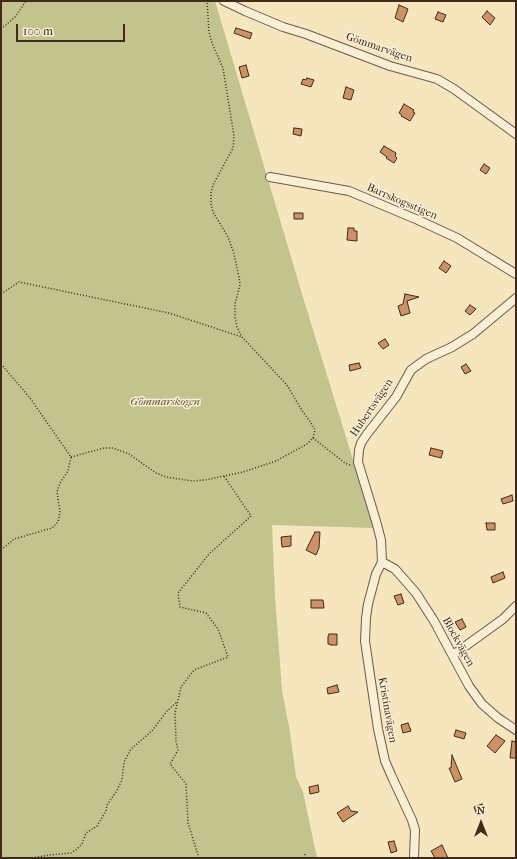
<!DOCTYPE html>
<meta charset="utf-8">
<style>
body{margin:0}
#map{position:relative;width:517px;height:859px;overflow:hidden;background:#f5e6be;font-family:"IM FELL French Canon",serif}
canvas{display:block}
.frame{position:absolute;inset:0;border:2px solid #42291e;pointer-events:none}
.north{position:absolute;left:461px;top:803px;width:40px;height:40px;-webkit-text-stroke:3px #f8efd5;paint-order:stroke;rotate:0deg;font-size:11px;font-weight:700;line-height:16px;text-align:center;color:#42291e}
.north::after{content:'';display:block;margin:auto;width:14px;height:18px;background:#42291e;clip-path:polygon(50% 0,100% 100%,50% 72%,0 100%)}
.scale{position:absolute;left:16px;top:24px;width:109px;height:18px;box-sizing:border-box;border:2px solid #42291e;border-top:0;padding-left:5px;font-size:12px;line-height:14px;white-space:nowrap;color:#42291e;-webkit-text-stroke:3px #f8efd5;paint-order:stroke}
</style>
<div id="map">
<canvas width="517" height="859"></canvas>
<div class="frame"></div>
<div class="north">N</div>
<div class="scale">100 m</div>
</div>
<script>
const c = document.querySelector('canvas').getContext('2d');
c.lineJoin = 'round';
function fillPath(path, color) { c.fillStyle = color; c.fill(path, 'evenodd'); }
const poly = rows => new Path2D(rows.map(r => 'M' + r).join(''));
function strokePath(path, color, width, dash) { c.strokeStyle = color; c.lineWidth = width; c.lineCap = dash ? 'butt' : 'round'; c.setLineDash(dash || []); c.stroke(path); }
function write(font, color, halo, rows, align = 'center') {
  c.font = font + ' "IM FELL French Canon",serif'; c.lineWidth = 3; c.setLineDash([]); c.textBaseline = 'middle'; c.strokeStyle = halo; c.fillStyle = color; for (const [text, x, y, turn = 0] of rows) {
    c.save(); c.translate(x, y); c.rotate((+turn || 0) * Math.PI / 180); c.textAlign = isNaN(turn) ? turn : align; if (halo) c.strokeText(text, 0, 0); c.fillText(text, 0, 0); c.restore();
  }
}
const green = poly([
 [1,1,215,1,302,294,374,528,272,525,275,596,282,691,290,732,296,777,303,792,317,858,1,858]
]);
const building = poly([
 [399,5,408,9,403,22,395,18,399,5],
 [487,11,495,18,490,25,482,17,487,11],
 [438,12,446,15,443,22,435,19,438,12],
 [236,28,252,33,250,39,234,33,236,28],
 [246,65,249,76,242,78,239,67,246,65],
 [307,78,314,80,311,87,301,84,303,79,306,80,307,78],
 [346,87,354,90,351,100,343,98,346,87],
 [404,104,414,110,413,112,415,113,410,121,401,116,402,115,399,113,404,104],
 [294,128,302,129,301,136,293,134,294,128],
 [384,146,396,153,395,156,397,158,394,163,386,158,387,157,380,152,384,146],
 [484,164,490,168,486,174,480,170,484,164],
 [294,213,303,213,303,219,294,219,294,213],
 [348,228,354,228,354,231,357,231,357,241,347,240,348,228],
 [444,261,451,266,446,273,439,268,444,261],
 [405,294,419,297,407,301,410,313,401,316,398,306,403,304,405,294],
 [470,305,476,309,470,315,465,311,470,305],
 [385,339,389,345,383,349,378,343,385,339],
 [359,363,361,368,350,371,349,365,359,363],
 [466,364,471,371,465,374,461,367,466,364],
 [431,448,443,451,441,458,429,455,431,448],
 [512,495,513,501,503,504,501,499,512,495],
 [486,523,495,523,495,530,487,530,486,523],
 [315,532,320,532,319,548,316,555,306,550,315,532],
 [291,536,291,546,282,547,281,537,291,536],
 [503,572,505,578,493,583,491,577,503,572],
 [401,594,404,603,398,605,394,596,401,594],
 [311,600,323,600,324,608,311,608,311,600],
 [462,619,466,627,460,630,455,622,462,619],
 [329,634,337,634,337,645,330,645,330,644,328,644,328,636,329,635,329,634],
 [337,685,339,692,328,694,327,688,337,685],
 [408,723,411,731,403,733,401,725,408,723],
 [456,730,466,733,464,739,454,736,456,730],
 [496,735,505,741,495,753,487,746,496,735],
 [512,741,516,742,516,758,510,758,512,741],
 [452,755,462,779,455,782,449,768,451,768,452,755],
 [318,785,319,792,310,794,309,787,318,785],
 [482,804,485,812,477,815,474,807,482,804],
 [348,806,351,811,358,812,343,822,337,813,348,806],
 [394,841,397,851,391,853,388,842,394,841],
 [442,845,448,858,435,858,431,851,442,845]
]);
const path = poly([
 [1,29,15,17,26,1],
 [1,294,19,282,169,313,242,337],
 [1,364,30,398,71,457,68,471,60,483,57,492,60,512,58,522,52,528,14,539,1,550],
 [313,438,345,463,352,466],
 [71,457,104,448,113,448,129,454,156,473,166,477,192,481,205,480,243,472,276,461,307,444,313,438,315,430,311,423,301,409,287,385,242,337,237,327,235,317,235,304,240,285,239,277,234,254,228,237,213,212,211,204,211,193,213,185,233,148,234,136,223,68,212,43,209,32,207,1],
 [32,858,49,855,71,853,77,849,82,844,86,833,97,826,106,811,107,805,116,792,122,780,124,762,131,749,152,731,167,711,177,702],
 [199,858,188,823,186,784,170,764,178,750,176,741,175,713,181,687,194,670,228,657,218,629,206,613,180,607,178,593,209,554,251,516,224,476],
 [304,858,305,854]
]);
const minor = poly([
 [224,1,245,11,283,27,306,34,390,66,437,79,454,89,516,134],
 [270,177,349,191,418,220,457,238,516,274],
 [382,562,381,540,376,521,358,462,359,450,361,443,367,434,396,397,411,370,426,359,452,347,473,334,516,298],
 [382,562,376,574,368,604,366,618,365,641,378,729,385,761,392,777,412,820,415,830,414,858],
 [382,562,395,569,416,593,434,621,469,686,482,704,498,718,516,730],
 [453,655,503,619,516,606]
]);
const streetNames = [
 ["Gömmarvägen",379,48,19],
 ["Barrskogsstigen",402,202,23],
 ["Hubertsvägen",372,408,-56],
 ["Blockvägen",458,642,61],
 ["Kristinavägen",387,710,80]
];
const parkNames = [
 ["Gömmarskogen",165,402]
];
fillPath(green, '#c2c38d');
fillPath(building, '#ce9165');
strokePath(building, '#42291e', 1);
strokePath(minor, '#6f5846', 10);
strokePath(path, '#42291e', 1.5, [1, 2]);
strokePath(minor, '#f8efd5', 8);
write('11px', '#42291e', '#f8efd5', streetNames);
write('italic 11px', '#62503a', '#f8efd5', parkNames);
</script>
